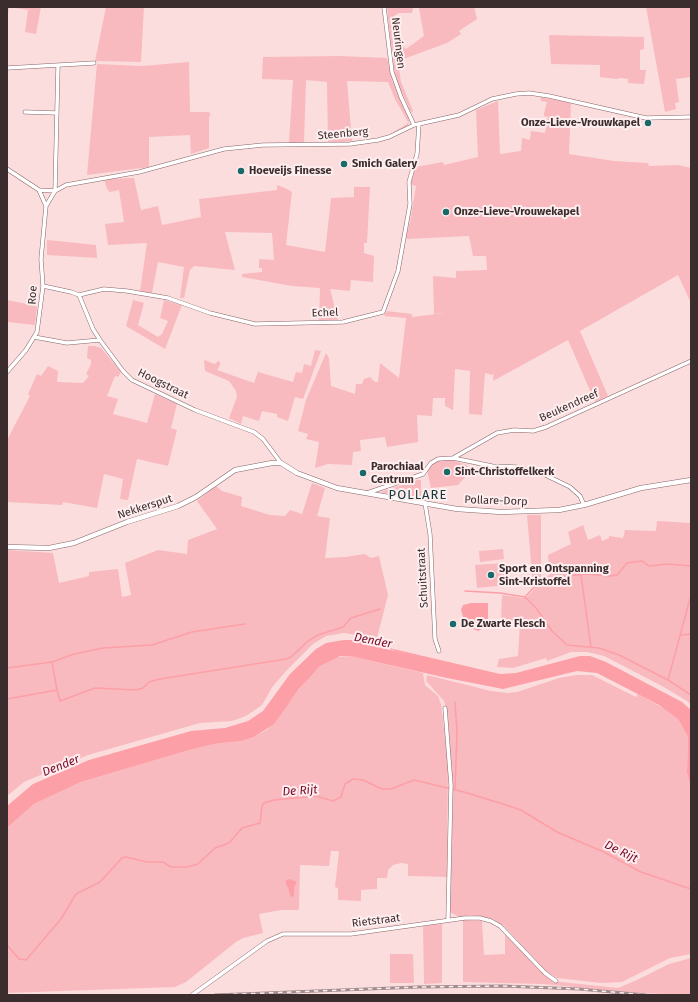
<!DOCTYPE html>
<style>
body{margin:0}
#map{position:relative;width:698px;height:1002px;overflow:hidden;background:#fcddde;font-family:"Fira Sans",sans-serif}
canvas{display:block}
.frame{position:absolute;inset:0;border:8px solid #3b2d2e;pointer-events:none}
</style>
<div id="map">
<canvas width="698" height="1002"></canvas>
<div class="frame"></div>
</div>
<script>
const c = document.querySelector('canvas').getContext('2d');
c.lineJoin = 'round';
function fillPath(path, color) { c.fillStyle = color; c.fill(path, 'evenodd'); }
const poly = rows => new Path2D(rows.map(r => 'M' + r).join(''));
function strokePath(path, color, width, dash) { c.strokeStyle = color; c.lineWidth = width; c.lineCap = dash ? 'butt' : 'round'; c.setLineDash(dash || []); c.stroke(path); }
function write(font, color, halo, rows, align = 'center') {
  c.font = font + ' "Fira Sans",sans-serif'; c.lineWidth = 4; c.setLineDash([]); c.textBaseline = 'middle'; c.strokeStyle = halo; c.fillStyle = color; for (const [text, x, y, turn = 0] of rows) {
    c.save(); c.translate(x, y); c.rotate((+turn || 0) * Math.PI / 180); c.textAlign = isNaN(turn) ? turn : align; if (halo) c.strokeText(text, 0, 0); c.fillText(text, 0, 0); c.restore();
  }
}
const green = poly([
 [7,7,41,7,36,34,25,32,28,10,9,7,7,19],
 [106,7,144,7,141,62,95,61],
 [387,7,474,7,477,19,459,31,461,34,447,43,398,61,401,82,413,111,411,112,395,77,393,59,396,58,395,53,399,42,406,49,424,36,419,8,413,8,412,13,399,13,395,15,395,21,399,25,392,55],
 [646,7,691,7,691,77,676,79,679,102,675,103,676,109,665,112],
 [549,35,644,37,644,49,640,50,640,70,646,70,644,84,628,83,628,79,621,78,616,79,600,77,600,65,551,64],
 [340,56,387,58,392,80,409,120,408,126,392,133,407,124,408,122,395,99,388,82,347,81,352,141,328,144,327,82,306,80,304,143,289,143,293,80,262,79,263,57],
 [189,62,190,112,209,112,211,116,209,116,209,148,191,154,190,135,149,137,149,167,87,175,97,64,142,66],
 [540,97,571,103,569,154,614,161,648,163,649,166,678,165,691,168,691,303,678,275,580,331,608,396,595,402,568,340,493,381,494,370,493,375,485,373,482,415,469,414,470,371,455,369,453,410,445,406,445,398,433,398,432,416,417,415,418,442,387,447,385,437,360,440,361,451,353,452,352,465,328,464,315,468,319,442,306,439,308,434,298,431,306,400,326,353,329,358,331,386,355,394,356,384,362,384,364,379,370,377,375,382,378,382,380,363,399,378,406,318,384,316,387,311,412,314,412,317,445,313,434,314,433,276,456,278,456,271,487,270,486,256,473,256,469,236,407,239,406,237,410,222,416,186,410,184,416,167,443,162,444,165,478,157,476,110,498,101,500,154,521,151,522,138,530,140,531,131,545,133,548,117,544,116,544,113,547,102,541,101],
 [134,178,141,210,158,206,162,225,201,217,199,199,277,190,277,185,285,188,292,192,286,245,325,252,331,198,354,197,354,187,370,187,367,243,364,243,364,253,374,256,373,282,351,280,350,291,330,289,338,320,319,321,320,288,292,286,242,277,242,274,262,272,262,268,259,268,259,259,274,260,272,233,225,232,235,270,194,266,190,270,184,298,180,298,184,267,158,262,152,293,140,291,147,243,108,245,105,224,124,222,119,190,110,192,107,189,104,179],
 [47,240,96,245,97,258,47,255],
 [7,300,37,306,35,325,7,322],
 [133,300,144,303,138,325,158,337,162,334,168,321,160,318,164,300,182,305,165,349,126,326],
 [88,346,95,346,101,348,121,372,118,377,115,376,107,396,118,399,113,414,147,423,155,394,177,404,171,428,177,430,168,466,137,459,128,500,120,499,123,479,104,474,97,508,63,502,62,505,7,502,7,440,30,396,28,394,37,374,41,376,48,366,58,371,57,382,83,383,89,376,86,374,91,364,91,360,87,358],
 [315,350,321,351,303,399,295,397,288,421,277,417,277,414,262,411,259,421,243,416,241,424,229,418,237,397,236,391,229,381,205,371,204,360,215,364,218,361,220,362,220,365,217,370,254,383,258,372,293,382,296,372,302,373,304,364,311,366],
 [449,459,467,465,469,473,458,485,431,488,427,470,437,460],
 [417,480,421,480,421,500,380,492],
 [312,483,325,488,317,516,330,518,325,558,345,557,365,554,371,558,379,556,388,595,377,638,344,633,326,636,313,644,287,670,273,686,262,705,246,716,232,721,200,723,88,755,24,782,7,796,7,550,53,553,59,583,89,576,89,572,118,569,122,597,131,595,125,563,158,550,187,554,188,540,217,529,197,501,216,486,222,491,242,497,241,506,270,515,285,516,290,510,302,514],
 [527,515,541,515,541,578,550,575,548,555,571,544,568,532,583,525,588,540,600,535,602,541,609,538,609,536,623,538,625,530,656,531,657,521,691,523,691,705,687,701,662,686,604,656,587,652,571,652,547,661,546,658,513,668,497,667,499,659,518,656,520,623,501,619,502,595,523,598,527,597,535,588,533,586],
 [503,549,504,559,480,562,479,551],
 [505,563,507,585,477,588,475,565],
 [350,656,423,673,425,685,438,696,441,704,448,761,447,877,408,876,408,864,401,863,393,865,388,870,387,878,377,878,377,889,361,890,361,901,338,900,338,888,335,887,339,851,331,851,329,866,300,865,299,910,281,910,259,914,263,933,243,938,236,942,186,982,175,987,7,993,7,828,34,804,81,782,186,751,214,744,241,741,254,737,268,729,309,677,320,666,336,657],
 [427,675,491,691,508,693,517,692,559,678,577,675,592,675,636,697,638,694,672,713,678,719,688,737,687,773,691,787,691,954,670,958,622,982,602,983,565,979,557,978,547,972,504,926,493,919,471,915,459,917,450,912,453,789,447,711,444,701,426,681],
 [463,920,482,921,484,955,505,954,505,934,552,981,618,988,639,979,669,964,691,958,691,995,638,993,543,984,463,982],
 [442,924,442,983,424,984,423,926],
 [390,954,413,954,414,983,390,983]
]);
const water = poly([
 [471,603,488,603,488,620,484,628,478,631,466,626,461,610,463,605],
 [344,640,355,640,500,674,516,673,580,656,590,656,606,662,682,702,691,710,691,787,687,773,688,737,678,719,659,705,597,673,577,671,503,689,447,678,350,656,340,656,320,666,299,689,274,724,254,737,241,741,214,744,186,751,81,782,34,804,7,828,7,806,33,784,89,760,191,731,225,728,248,721,263,711,290,674,316,649,326,643],
 [290,879,297,882,294,887,294,895,291,898,288,887,286,885,286,880]
]);
const pier = poly([
 [353,641,393,650,393,648,394,651,424,658]
]);
const stream = poly([
 [581,575,591,647],
 [465,591,500,593,525,597,536,608,552,631,567,645,599,648,619,655,668,680,691,595],
 [525,597,536,585,548,578,586,574,611,576,617,575,627,563,642,561,649,566,668,564,691,566],
 [681,635,691,634],
 [7,668,52,662],
 [668,680,691,695],
 [57,690,52,662,74,654,103,648,152,645,192,632,245,624],
 [7,699,57,690,60,701,95,688,136,690,143,688,149,682,160,679,286,659,291,657,308,641,318,635,343,627,351,618,380,609],
 [455,702,457,732,455,790],
 [7,945,19,959,26,960,61,919,76,894,100,882,122,858,126,857,147,862,163,862,171,867,187,867,198,864,215,848,229,843,242,828,260,823,262,806,264,803,274,800,316,796,333,801,341,797,345,784,353,779,363,780,382,789,391,789,414,780,464,792,506,805,521,810,557,832,604,852,641,872,691,889]
]);
const minor = poly([
 [384,7,392,72,401,97,414,125],
 [7,68,94,63],
 [25,112,57,113],
 [7,169,39,190,46,206],
 [39,190,55,191,58,66],
 [43,286,71,292,79,295,93,329,100,340,123,371,132,380,195,410,254,432,263,439,281,463],
 [79,295,104,289,127,291,168,298,210,313,255,324,343,322,383,312,398,271,410,204,409,182,417,154,419,124],
 [34,337,67,343,100,340],
 [7,372,26,350,37,332,43,286,41,259,46,206,55,191,66,185,139,172,224,149,263,145,350,144,378,140,389,137,414,125,459,115,492,99,516,94,529,93,549,96,646,118,691,117],
 [453,458,497,433,514,430,533,431,546,427,691,361],
 [367,493,423,474,431,463,438,459,453,458,492,466,516,467,539,472,570,487,580,496,584,505],
 [425,503,430,534,435,639,439,651],
 [445,708,451,785,448,919],
 [192,995,267,941,283,934,351,934,465,918,480,918,491,921,500,926,545,973,556,981]
]);
const tertiary = poly([
 [7,547,49,548,74,543,127,522,178,506,196,497,235,470,272,463,281,463,297,473,337,488,457,509,501,512,559,510,584,505,641,488,691,480]
]);
const rail = poly([
 [215,995,418,987,503,986,579,989,646,995]
]);
const markers = [
 [648,123,4,"#1a6867"],
 [344,164,4,"#1a6867"],
 [241,171,4,"#1a6867"],
 [446,212,4,"#1a6867"],
 [447,472,4,"#1a6867"],
 [363,473,4,"#1a6867"],
 [491,575,4,"#1a6867"],
 [453,624,4,"#1a6867"]
];
const streetNames = [
 ["Neuringen",398,43,83],
 ["Steenberg",343,134,-5],
 ["Roe",33,295,-86],
 ["Echel",325,313,-2],
 ["Hoogstraat",163,384,26],
 ["Beukendreef",569,406,-24],
 ["Pollare-Dorp",496,501,2],
 ["Nekkersput",145,507,-18],
 ["Schuitstraat",423,578,-93],
 ["Rietstraat",376,921,-7]
];
const poiNames = [
 ["Onze-Lieve-Vrouwkapel",640,123,"right"],
 ["Smich Galery",352,164],
 ["Hoeveijs Finesse",249,171],
 ["Onze-Lieve-Vrouwekapel",454,212],
 ["Parochiaal",371,467],
 ["Centrum",371,480],
 ["Sint-Christoffelkerk",455,472],
 ["Sport en Ontspanning",499,569],
 ["Sint-Kristoffel",499,582],
 ["De Zwarte Flesch",461,624]
];
const waterNames = [
 ["Dender",373,641,11],
 ["Dender",61,766,-22],
 ["De Rijt",300,791,-4],
 ["De Rijt",621,852,26]
];
const quarterNames = [
 ["POLLARE",418,495]
];
fillPath(green, '#f8babe');
fillPath(water, '#fc9fa7');
fillPath(pier, '#fcddde');
strokePath(stream, '#fc9fa7', 1.5);
strokePath(minor, '#866567', 4.5);
strokePath(tertiary, '#866567', 5.5);
strokePath(minor, '#fff', 3.5);
strokePath(tertiary, '#fff', 4.5);
strokePath(rail, '#a28b8c', 3);
strokePath(rail, '#feeeef', 1.5, [4.5]);
for (const [x, y, r, color] of markers) { const dot = new Path2D(); dot.arc(x, y, r, 0, 2 * Math.PI); c.fillStyle = color; c.fill(dot); strokePath(dot, '#feeeef', 1.5); }
write('11px', '#3b2d2e', '#feeeef', streetNames);
write('bold 11px', '#3b2d2e', '#feeeef', poiNames, 'left');
write('italic 12px', '#7a0b29', '#feeeef', waterNames);
c.letterSpacing = '1px';
write('13px', '#163939', '#feeeef', quarterNames);
c.letterSpacing = '0px';
</script>
